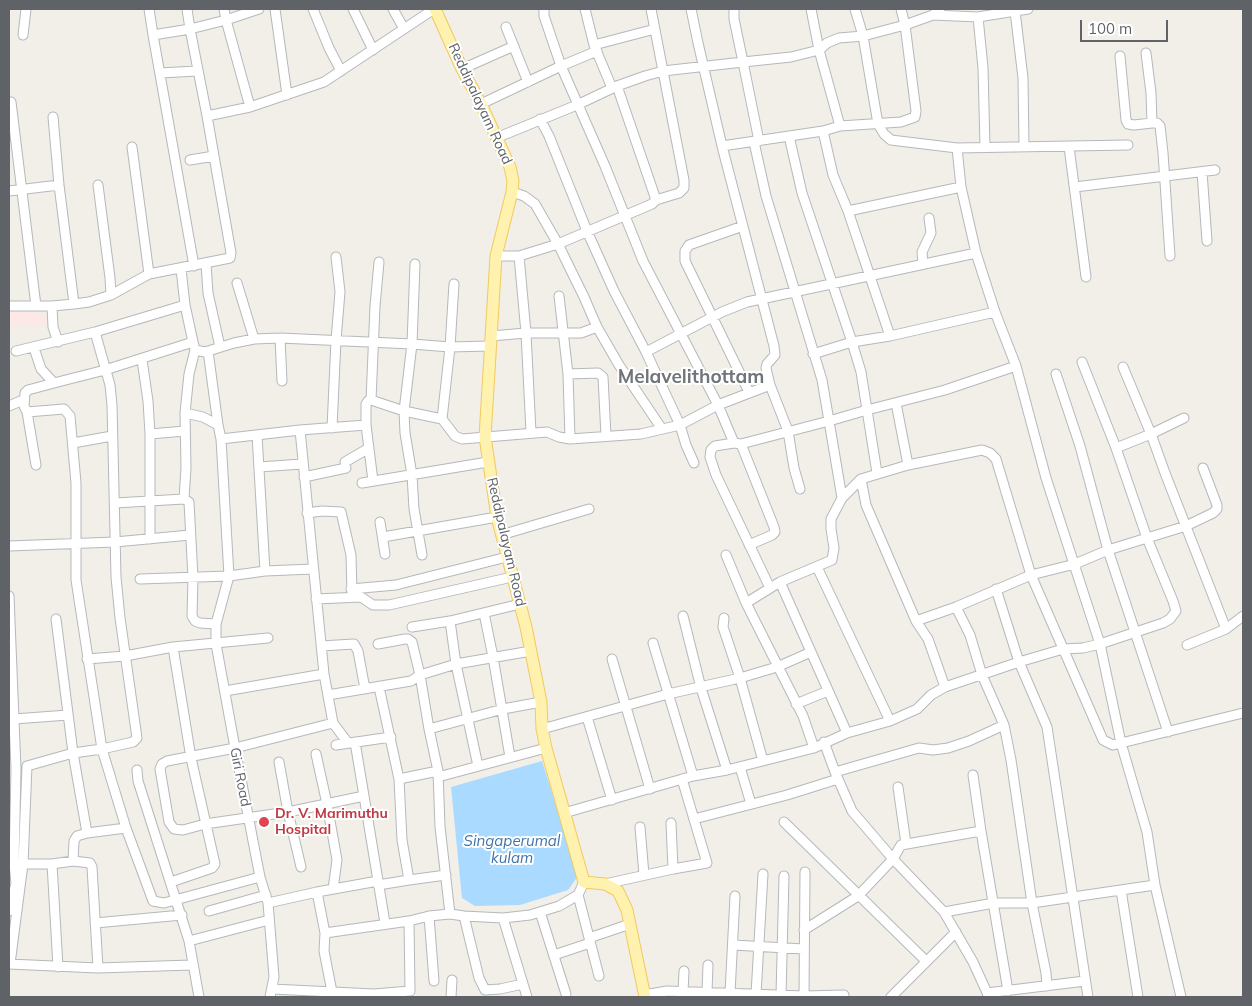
<!DOCTYPE html>
<style>
body{margin:0}
#map{position:relative;width:1252px;height:1006px;overflow:hidden;background:#f1efe8;font-family:Mulish,sans-serif}
canvas{display:block}
.frame{position:absolute;inset:0;border:10px solid #5f6368;pointer-events:none}
.scale{position:absolute;left:1080px;top:20px;width:88px;height:22px;box-sizing:border-box;border:2px solid #5f6368;border-top:0;padding-left:6px;font-size:15px;line-height:18px;white-space:nowrap;color:#5f6368;-webkit-text-stroke:4px #fff;paint-order:stroke}
</style>
<div id="map">
<canvas width="1252" height="1006"></canvas>
<div class="frame"></div>
<div class="scale">100 m</div>
</div>
<script>
const c = document.querySelector('canvas').getContext('2d');
c.lineJoin = 'round';
function fillPath(path, color) { c.fillStyle = color; c.fill(path, 'evenodd'); }
const poly = rows => new Path2D(rows.map(r => 'M' + r).join(''));
function strokePath(path, color, width, dash) { c.strokeStyle = color; c.lineWidth = width; c.lineCap = dash ? 'butt' : 'round'; c.setLineDash(dash || []); c.stroke(path); }
function write(font, color, halo, rows, align = 'center') {
  c.font = font + ' Mulish,sans-serif'; c.lineWidth = 4; c.setLineDash([]); c.textBaseline = 'middle'; c.strokeStyle = halo; c.fillStyle = color; for (const [text, x, y, turn = 0] of rows) {
    c.save(); c.translate(x, y); c.rotate((+turn || 0) * Math.PI / 180); c.textAlign = isNaN(turn) ? turn : align; if (halo) c.strokeText(text, 0, 0); c.fillText(text, 0, 0); c.restore();
  }
}
const medical = poly([
 [9,311,46,313,46,326,9,326]
]);
const water = poly([
 [542,761,578,876,568,890,520,905,475,906,462,898,451,787]
]);
const minor = poly([
 [149,9,153,35,190,29,187,9],
 [224,9,226,20,259,9],
 [275,9,287,95],
 [313,9,329,48,341,71],
 [353,9,373,50],
 [393,9,404,29],
 [544,9,544,16,561,66,605,166,643,261,718,405,734,443,741,444,774,527,775,532,772,535,749,545],
 [585,9,594,45,612,88],
 [651,9,684,180,684,188,679,193,656,200],
 [691,9,698,43,722,146,774,346,775,355,767,364,766,368,770,385],
 [734,9,734,19,743,62,791,57,819,50,827,43,839,38,863,36,905,25,933,15,940,9],
 [811,9,819,50,840,126],
 [855,9,863,36,878,124,884,134,891,140,957,148,1128,145],
 [1015,11,1023,78,1024,146],
 [933,15,978,17,1028,9],
 [978,17,983,68,985,147],
 [506,27,528,82],
 [23,35,26,9],
 [153,35,194,266],
 [594,45,655,29],
 [1146,53,1151,93,1152,123],
 [1120,56,1126,120,1128,124,1134,125,1152,123,1157,123,1160,126,1163,153,1170,256],
 [462,69,514,46],
 [160,73,197,71],
 [11,102,36,306],
 [481,104,561,66,597,51],
 [207,116,190,29,226,20,250,107],
 [53,117,59,185,74,304,89,302,111,295,149,274],
 [540,119,549,136,587,231,614,291,646,352,680,425,686,445,694,463],
 [823,131,833,175,848,211,890,336],
 [789,136,802,193,852,342,861,372,877,473],
 [496,138,577,105,617,86,645,76,663,71,743,62,759,141],
 [754,142,766,196,822,380,829,421,867,410,945,390,1016,366],
 [722,146,823,131,840,126,901,122,915,117,916,111,905,25,901,9],
 [132,147,149,274,230,258,231,253,214,156],
 [1069,147,1086,277],
 [957,148,961,187,976,253],
 [190,160,214,156,207,116,250,107,324,82,434,9],
 [1202,172,1207,241],
 [98,185,110,278,111,295],
 [1075,187,1215,170],
 [9,191,59,185],
 [512,192,524,196,535,204,558,244,652,204,656,200,653,191,617,86],
 [848,211,961,187],
 [743,226,689,245,685,251,685,261,749,392],
 [496,256,519,256,526,333,531,432],
 [206,264,208,293,220,347],
 [415,264,412,344,404,411,405,433,412,475,414,509,422,555],
 [923,264,922,252,931,233,929,218],
 [181,269,185,305,193,342,195,350,205,352,234,343,254,339,280,338,412,344,450,347,490,346],
 [237,283,254,339],
 [454,284,450,347,442,419,455,436,462,439,547,432,559,437,570,439,641,434,680,425,718,405,770,385,788,431,794,468,800,489],
 [559,296,568,374,570,439],
 [9,306,52,306,53,327,58,342],
 [52,306,74,304],
 [597,327,619,365,662,429],
 [491,336,526,333,581,333,597,327,584,297,558,244,519,256],
 [280,338,282,381],
 [34,348,41,369,54,383,105,370,193,342],
 [16,351,95,332,185,305],
 [208,351,218,425],
 [646,352,722,312,747,302,976,253,995,312,1016,366,1046,478,1100,644,1121,743,1147,832,1155,885,1181,997],
 [813,354,852,342,890,336,995,312],
 [142,360,148,401,150,434,150,539],
 [1123,367,1151,434,1165,473,1226,629],
 [568,374,598,373,603,377,606,436],
 [1056,374,1080,446,1108,550,1168,732],
 [54,383,28,390,25,393,24,406,27,412,64,409,70,416,76,483,76,580,102,749,126,828,153,901,164,903,260,877],
 [371,400,375,306,379,262],
 [896,403,908,465],
 [9,406,23,400],
 [27,412,36,465],
 [185,413,203,417,218,425,221,439,229,576,216,624],
 [332,428,336,340,340,292,336,257],
 [300,430,324,674,333,723,348,743],
 [150,434,185,431],
 [257,435,265,571],
 [221,439,300,430,366,425],
 [73,443,112,436],
 [734,443,715,446,711,450,710,457,716,475,770,588],
 [741,444,829,421,842,498],
 [1116,448,1151,434,1184,418],
 [345,462,369,448],
 [259,467,302,464],
 [304,477,346,468],
 [861,479,866,505,916,621,928,639,945,687],
 [373,481,366,425,366,404,368,401,371,400,404,411,442,419],
 [362,483,488,462],
 [184,499,186,468,185,413,189,374,195,350],
 [115,503,184,499,189,502,193,578,192,616,195,621,200,623,216,624,216,644,235,748,260,877,268,903,274,977,270,997],
 [307,513,322,511,341,512,351,555,352,594],
 [380,522,385,554],
 [501,535,589,509],
 [383,537,497,517],
 [9,546,115,542,190,535],
 [726,555,746,603],
 [817,567,890,721],
 [140,579,229,576,265,571,313,569],
 [780,582,746,603,803,716,814,748],
 [351,589,396,585,507,557],
 [996,589,1019,662,1047,727,1088,997],
 [9,596,16,769,14,864,16,883,9,911],
 [316,599,361,597,373,605,389,605,512,577],
 [956,607,970,635,982,675,1004,725,1011,760,1032,903,1046,973,1047,986],
 [484,613,493,657,510,757],
 [683,616,701,688,727,770],
 [724,618,723,627,740,678,763,761],
 [56,619,73,753,87,833],
 [450,621,456,664,478,766],
 [916,621,956,607,1031,575,1075,564,1108,550,1186,526,1213,513,1217,509,1217,505,1203,468],
 [412,627,450,621,520,604],
 [653,643,693,776],
 [378,644,405,639,408,639,412,642,420,675,429,729],
 [1187,645,1226,629,1243,616],
 [321,646,354,644,358,651,365,689],
 [87,659,125,656,173,647,268,638],
 [612,659,650,789],
 [379,687,399,779,402,840,409,880,446,875],
 [225,691,324,674],
 [328,695,411,681,420,675,456,664,531,651],
 [796,704,828,691],
 [587,717,612,800],
 [14,719,68,715],
 [333,723,235,748,167,761,162,764,160,769,168,816,169,822,174,829,183,830,205,824,288,812,364,796,385,923],
 [542,729,668,694,740,678,777,667,811,652],
 [847,733,780,582,832,560,834,548,831,529,831,519,842,498,861,479,908,465,982,450,990,453,996,459,1031,575,1103,740,1113,745,1243,713],
 [355,742,364,796],
 [824,742,835,772,852,811,893,859,944,912,973,962,989,997],
 [336,745,391,737],
 [316,754,327,804,337,860,333,889],
 [279,762,288,812,301,867],
 [740,767,751,804],
 [137,770,138,781,189,941,199,997],
 [835,772,919,748,933,750,948,748,969,741,1004,725],
 [973,775,981,831],
 [438,777,546,748],
 [399,779,438,771],
 [898,787,906,844],
 [564,813,693,776,727,770,814,748,847,733,890,721,917,709,931,695,945,687,1019,662,1063,649,1083,648,1100,644,1163,623,1170,619,1176,611,1173,601,1147,538,1116,448,1082,362],
 [694,819,787,795,838,779],
 [784,822,926,961],
 [671,823,673,869],
 [640,827,644,875],
 [73,861,74,841,77,836,87,833,126,828],
 [17,864,52,864],
 [171,882,212,868,215,864,191,758,173,647],
 [605,884,673,869,707,863,682,779],
 [378,885,409,880],
 [1121,890,1138,997],
 [317,892,378,881],
 [578,895,599,976],
 [268,903,317,892,325,933],
 [209,911,266,895],
 [540,912,566,994],
 [944,912,994,903,1032,903,1155,885],
 [450,914,440,827,438,771,429,729,503,709,541,702],
 [429,916,434,981],
 [464,916,503,918],
 [95,923,182,915],
 [804,930,858,896,893,859,901,845,981,831,1008,991],
 [589,938,630,924],
 [189,941,269,920],
 [733,945,804,949],
 [554,955,590,943],
 [9,964,98,968,192,965],
 [10,964,23,864,27,766,73,753,102,749,133,742,137,738,120,618,116,577,112,405,110,385,95,332],
 [58,967,52,864,73,861,90,863,92,867,98,968],
 [272,989,374,994,410,991,409,921],
 [683,992,684,971],
 [707,992,708,965],
 [730,993,735,896],
 [987,993,1085,981],
 [756,994,763,874],
 [644,995,667,991,804,996,844,995],
 [781,995,784,876],
 [804,996,805,872],
 [333,997,324,951,325,933,409,921,429,916,450,914,464,916,479,978,485,990,500,989,523,984],
 [451,997,452,980],
 [527,997,503,918,530,915,559,906,578,895,584,882],
 [891,997,956,932]
]);
const major = poly([
 [435,9,462,69,481,104,510,167,513,181,512,192,496,256,485,437,497,517,526,627,541,702,542,729,546,748,584,882,605,884,618,891,627,910,645,997]
]);
const markers = [
 [264,822,6,"#e0444e"]
];
const streetNames = [
 ["Reddipalayam Road",480,104,65],
 ["Reddipalayam Road",506,542,77],
 ["Giri Road",240,777,79]
];
const healthNames = [
 ["Dr. V. Marimuthu",275,814],
 ["Hospital",275,830]
];
const waterNames = [
 ["Singaperumal",512,841],
 ["kulam",512,858]
];
const districtNames = [
 ["Melavelithottam",691,377]
];
fillPath(medical, '#fce8e6');
fillPath(water, '#aadaff');
strokePath(minor, '#b5b8bc', 11);
strokePath(major, '#f2c960', 13);
strokePath(minor, '#fff', 9);
strokePath(major, '#fff2af', 11);
for (const [x, y, r, color] of markers) { const dot = new Path2D(); dot.arc(x, y, r, 0, 2 * Math.PI); c.fillStyle = color; c.fill(dot); strokePath(dot, '#fff', 2); }
write('14px', '#5f6368', '#fff', streetNames);
write('bold 14px', '#be3a42', '#fff', healthNames, 'left');
write('italic 15px', '#4174aa', '#fff', waterNames);
write('bold 19px', '#70757a', '#fff', districtNames);
</script>
